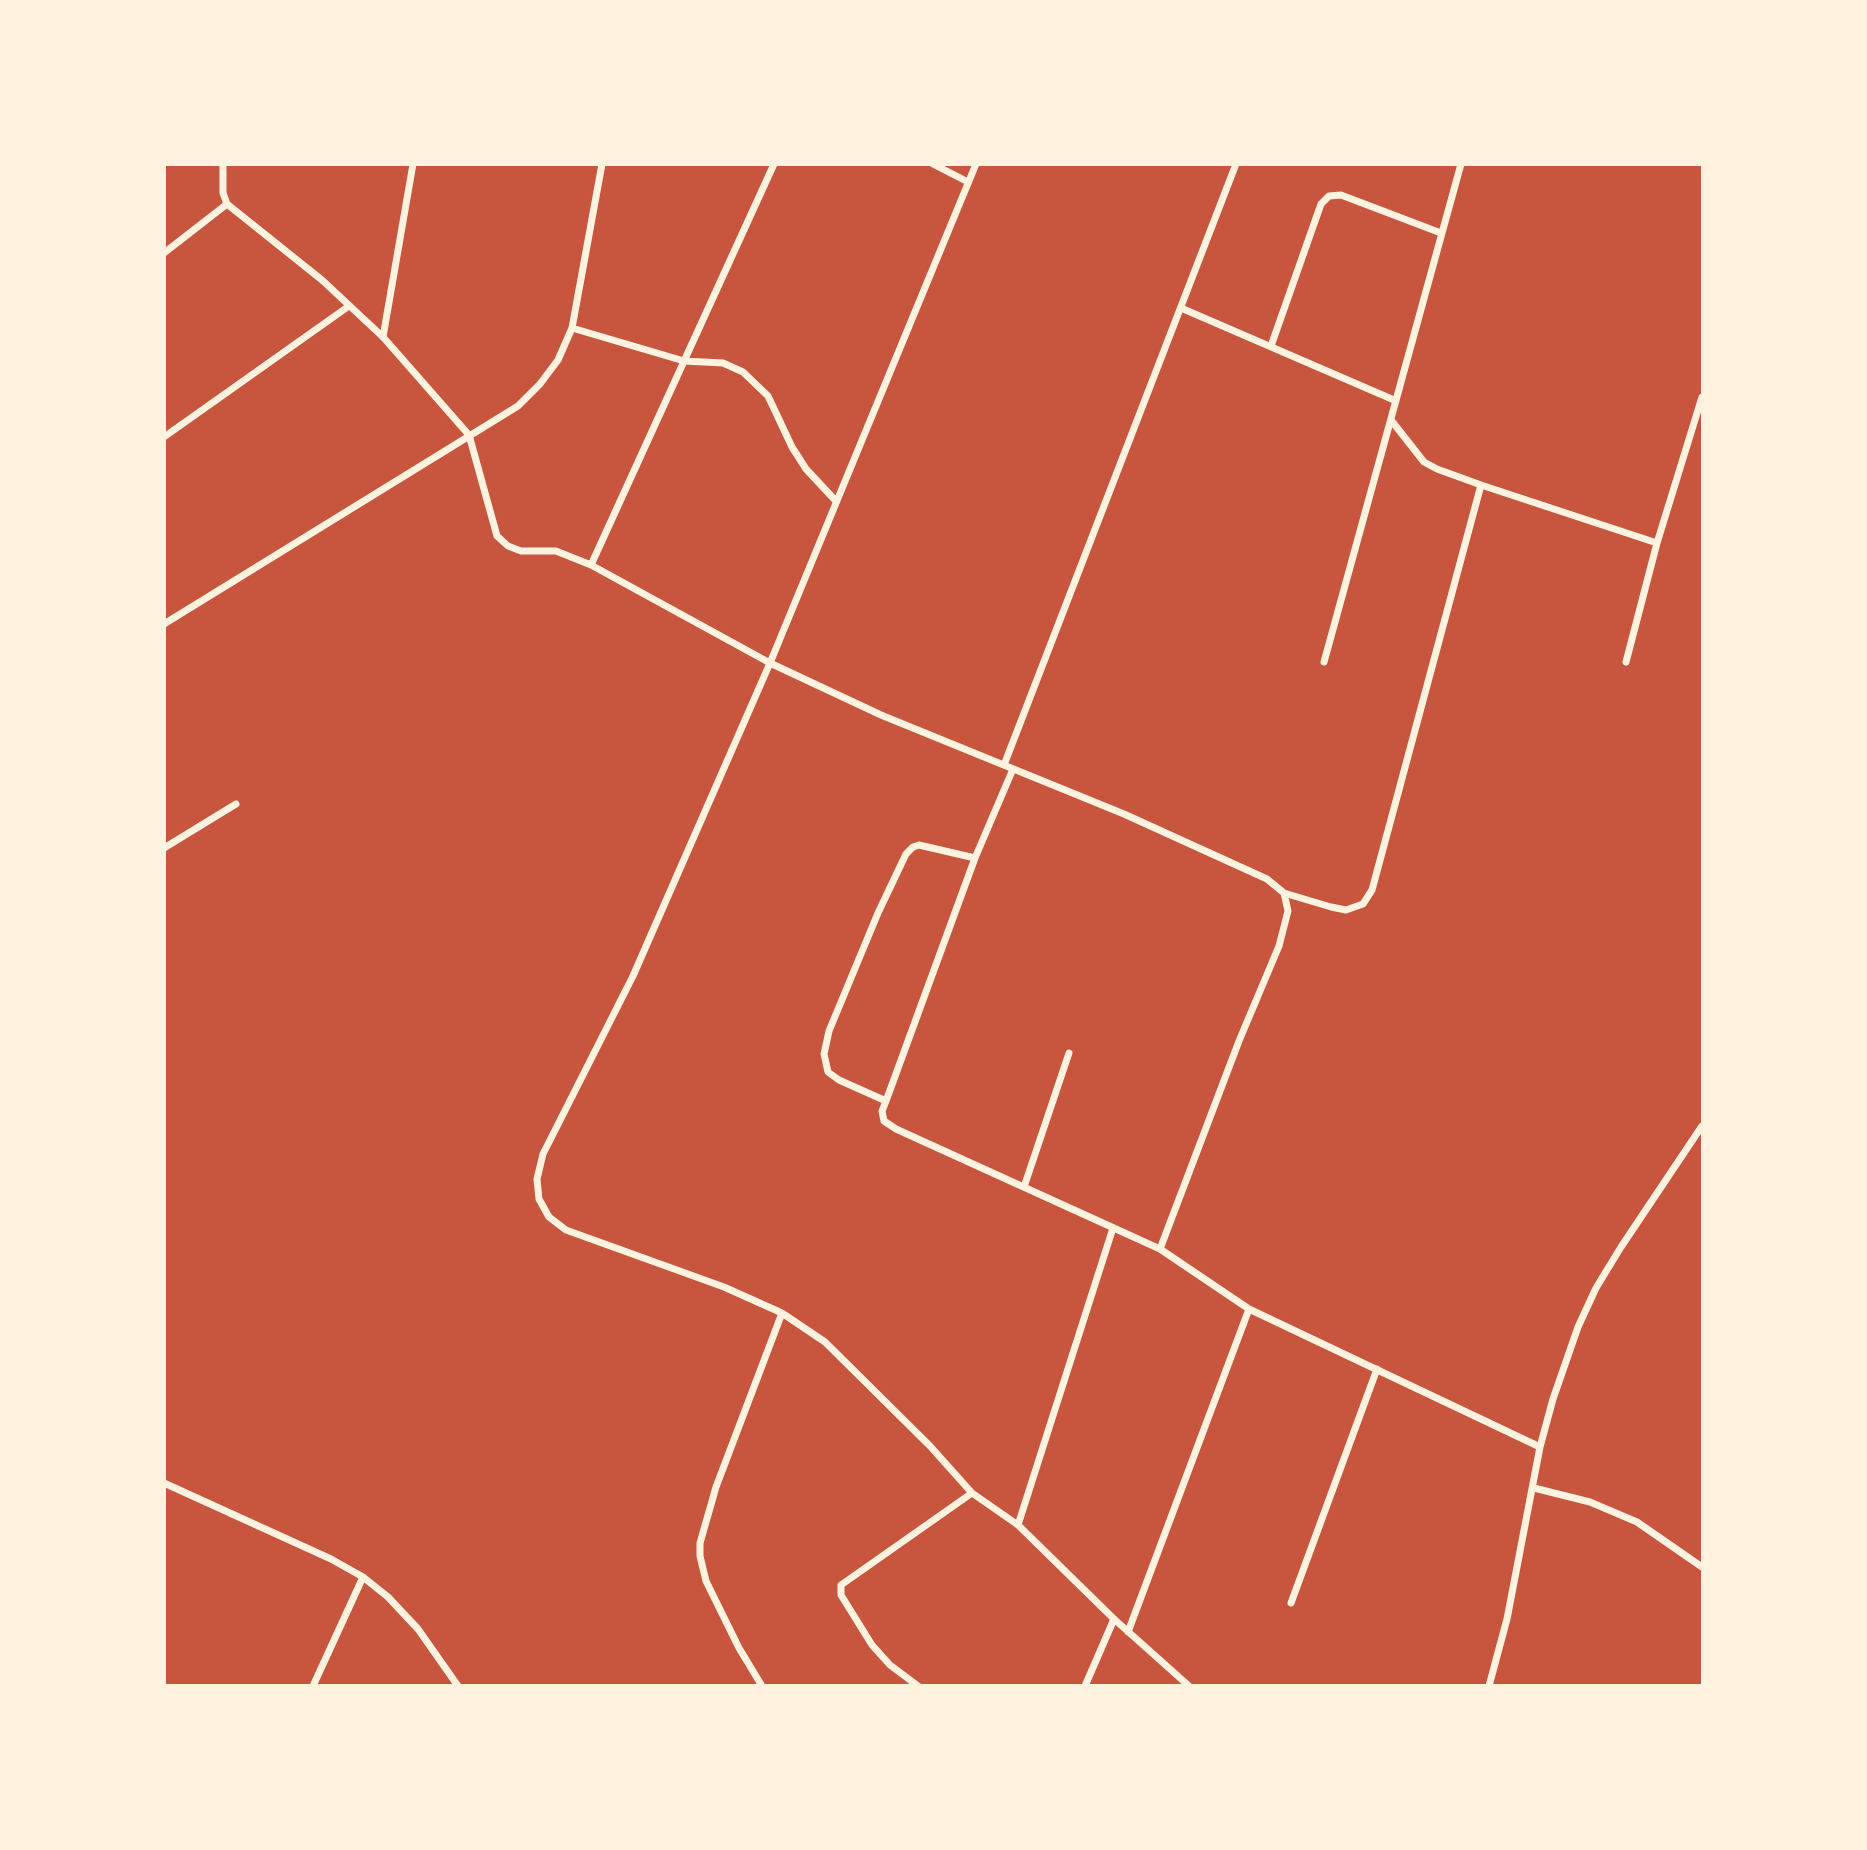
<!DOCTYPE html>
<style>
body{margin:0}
#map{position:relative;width:1867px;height:1850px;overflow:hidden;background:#c8553d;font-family:"DM Sans",sans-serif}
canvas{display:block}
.frame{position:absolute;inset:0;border:166px solid #fff3e0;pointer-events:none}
</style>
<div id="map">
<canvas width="1867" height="1850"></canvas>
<div class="frame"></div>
</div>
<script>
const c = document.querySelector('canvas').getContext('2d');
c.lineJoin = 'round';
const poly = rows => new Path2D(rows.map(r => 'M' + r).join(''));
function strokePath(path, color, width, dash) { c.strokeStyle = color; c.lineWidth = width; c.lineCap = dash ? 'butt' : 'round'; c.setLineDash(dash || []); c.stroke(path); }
const minor = poly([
 [223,164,223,193,227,204,322,280,383,337,469,435,497,536,508,546,521,551,556,551,591,565,770,663,881,715,1124,814,1267,879,1284,893,1288,911,1279,946,1239,1041,1160,1249],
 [933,164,968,182],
 [976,164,770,663,633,976,543,1154,537,1179,539,1199,549,1217,566,1230,724,1287,782,1313,825,1342,930,1446,972,1493,1018,1525,1114,1619,1189,1686],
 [164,253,227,204],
 [1181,308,1394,400],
 [572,328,684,361,723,363,743,372,768,396,792,447,806,469,835,500],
 [383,337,413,164],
 [1271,346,1321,204,1329,196,1341,195,1441,233],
 [164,437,349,306],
 [1481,485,1657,543],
 [591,565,774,164],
 [164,624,518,406,540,384,558,360,572,328,602,164],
 [1324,662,1461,164],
 [1626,662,1657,543,1702,397],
 [1004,765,1236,164],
 [1013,769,975,858,886,1101,882,1111,884,1121,896,1129,1160,1249,1249,1309,1540,1447],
 [164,848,236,804],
 [1284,893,1331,907,1346,910,1363,904,1372,890,1481,485,1437,469,1424,462,1391,420],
 [886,1101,839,1080,828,1072,824,1054,829,1031,878,913,906,854,913,847,919,845,975,858],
 [1024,1187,1069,1053],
 [164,1483,331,1559,363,1577,388,1597,418,1629,458,1686],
 [1534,1488,1590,1502,1637,1522,1702,1567],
 [1018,1525,1113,1228],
 [1291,1603,1377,1369],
 [1128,1632,1249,1309],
 [313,1686,363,1577],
 [762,1686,739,1648,706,1581,700,1556,700,1543,716,1487,782,1313],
 [918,1686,890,1665,872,1645,841,1595,841,1585,972,1493],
 [1085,1686,1114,1619],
 [1489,1686,1507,1619,1540,1447,1553,1399,1578,1327,1596,1288,1621,1247,1702,1126]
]);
strokePath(minor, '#fff3e0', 7);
</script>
